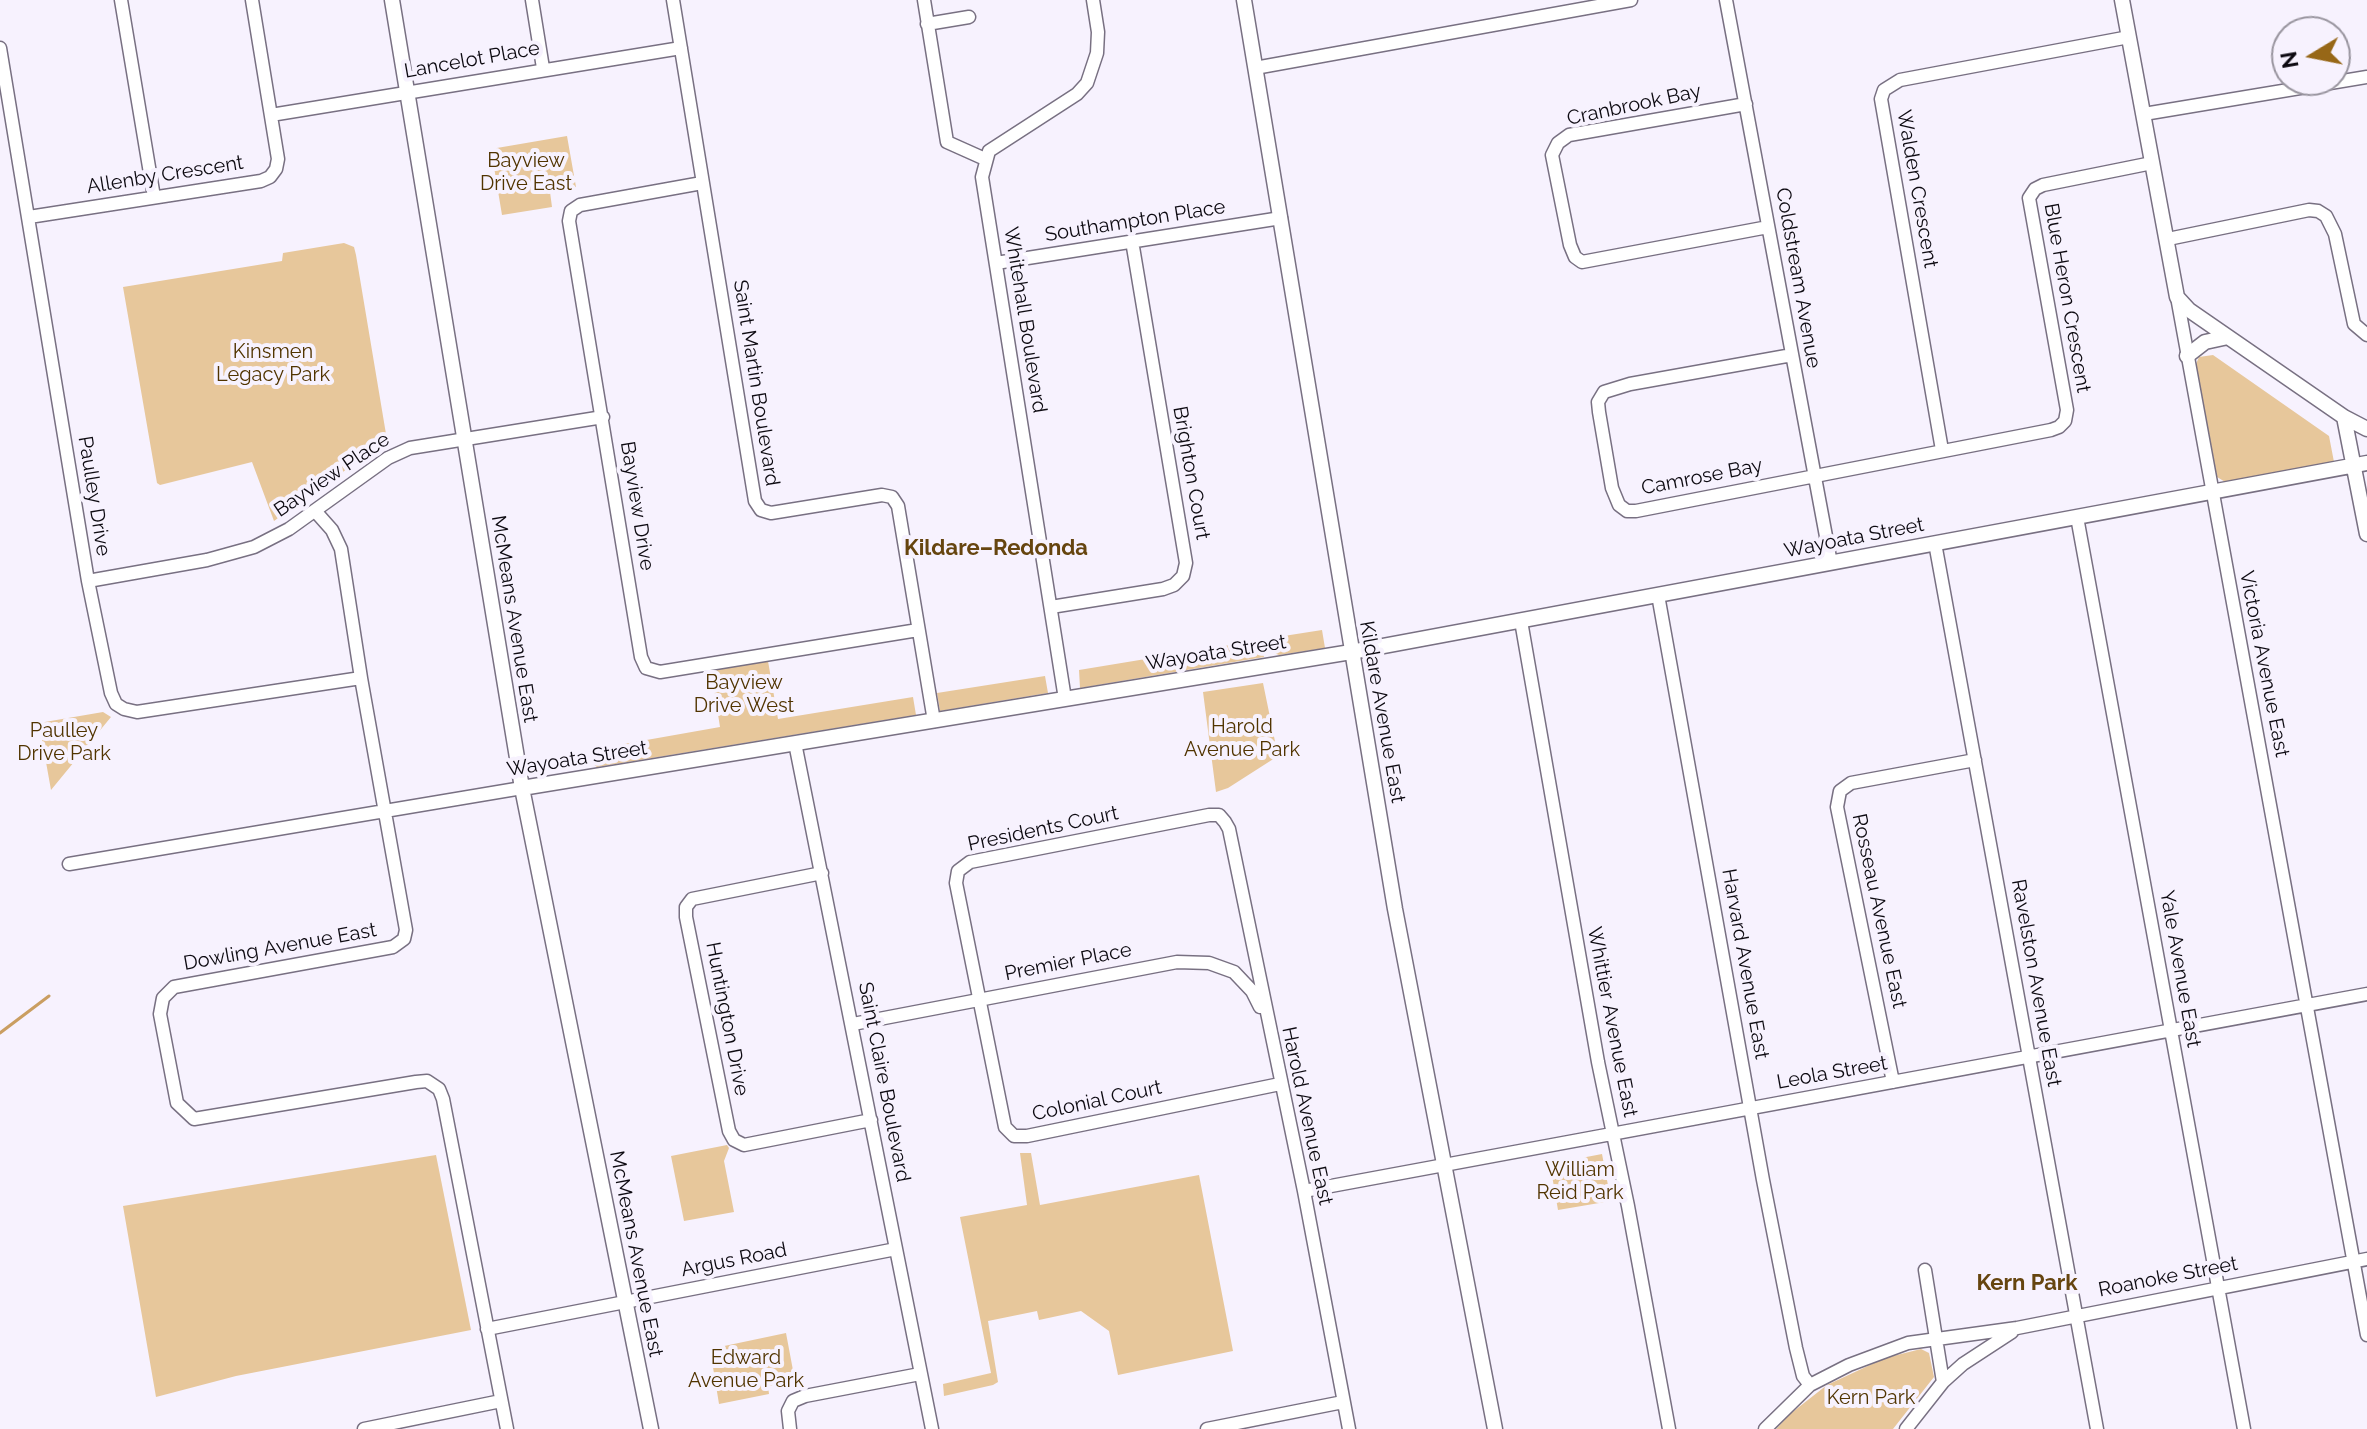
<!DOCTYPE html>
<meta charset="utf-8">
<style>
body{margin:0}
#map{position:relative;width:2367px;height:1429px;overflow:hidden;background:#f7f2fe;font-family:Raleway,sans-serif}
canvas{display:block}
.north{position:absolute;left:2271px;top:16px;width:80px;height:80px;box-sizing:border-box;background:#f7f2fe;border:2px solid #99959f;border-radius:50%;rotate:260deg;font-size:22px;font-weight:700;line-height:32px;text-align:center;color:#0d0a11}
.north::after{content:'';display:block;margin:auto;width:28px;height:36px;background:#976717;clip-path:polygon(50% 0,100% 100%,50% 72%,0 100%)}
</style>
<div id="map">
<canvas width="2367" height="1429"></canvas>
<div class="north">N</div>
</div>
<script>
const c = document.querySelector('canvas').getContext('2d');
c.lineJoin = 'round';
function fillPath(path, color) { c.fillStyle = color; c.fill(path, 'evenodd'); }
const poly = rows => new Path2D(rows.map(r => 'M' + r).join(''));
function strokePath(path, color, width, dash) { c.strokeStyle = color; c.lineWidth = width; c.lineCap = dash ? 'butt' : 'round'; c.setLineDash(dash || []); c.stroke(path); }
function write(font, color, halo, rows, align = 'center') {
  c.font = font + ' Raleway,sans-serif'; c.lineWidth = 8; c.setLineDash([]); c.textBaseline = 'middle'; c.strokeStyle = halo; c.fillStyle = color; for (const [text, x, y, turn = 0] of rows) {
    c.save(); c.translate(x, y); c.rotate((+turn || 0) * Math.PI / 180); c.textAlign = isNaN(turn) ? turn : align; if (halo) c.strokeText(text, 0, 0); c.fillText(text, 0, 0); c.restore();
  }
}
const green = poly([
 [567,136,576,187,550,192,552,207,502,215,491,149],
 [344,243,354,247,356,255,386,434,385,442,274,521,252,462,160,485,157,483,123,287,282,261,283,253],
 [2213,355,2329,436,2334,462,2227,483,2217,477,2196,364,2199,357],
 [1322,630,1325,648,1279,655,1274,653,1271,638],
 [1261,640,1264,657,1080,688,1079,670],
 [768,661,778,719,913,697,916,715,597,767,593,764,590,750,720,727,711,670],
 [1045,676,1048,693,940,711,937,693],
 [1263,683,1278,756,1228,788,1216,792,1203,692],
 [103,712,111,717,51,790,39,723],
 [727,1145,729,1148,724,1161,734,1212,684,1221,671,1156],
 [1020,1153,1031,1153,1040,1205,1199,1175,1233,1351,1118,1375,1109,1331,1081,1311,1039,1320,1037,1311,988,1321,998,1382,993,1385,944,1396,943,1384,991,1373,960,1217,1027,1205],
 [1602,1154,1611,1201,1558,1210,1550,1164],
 [436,1155,471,1330,236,1376,156,1397,123,1206],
 [786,1333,795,1381,768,1386,769,1394,719,1404,710,1349],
 [1921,1349,1929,1353,1934,1377,1893,1429,1776,1429,1790,1414,1827,1385,1885,1358]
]);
const stream = poly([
 [0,1033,49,996]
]);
const minor = poly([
 [121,0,154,197],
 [532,0,543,68],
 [673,0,755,501,761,510,771,513,882,495,892,497,898,506,934,721],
 [924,0,947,142,985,159],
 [1726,0,1831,563],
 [927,24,969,17],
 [0,48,88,581,111,693,116,704,124,709,137,712,361,678],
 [1255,68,1631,0],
 [1746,104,1569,135,1558,143,1552,155,1570,245,1575,257,1582,262,1768,227],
 [2144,114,2367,77],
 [271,115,681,48],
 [702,183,580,205,571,211,569,221,641,657,646,668,660,672,918,630],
 [29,217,261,181,270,177,276,169,278,159,252,0],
 [2168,239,2309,210,2318,211,2326,216,2335,234,2354,324,2367,335],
 [996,263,1281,218],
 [2177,297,2367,1335],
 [1792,355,1630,384,1604,392,1598,402,1599,412,1612,488,1619,505,1627,511,1636,511,2051,430,2059,427,2065,421,2067,410,2029,198,2035,189,2043,185,2152,163],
 [1942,450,1881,99,1884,90,1900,80,2129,37],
 [316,512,332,530,341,549,361,678,406,930,404,939,393,947,174,987,163,998,160,1014,177,1103,194,1119,416,1082,427,1081,439,1089,443,1099,507,1429],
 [2077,517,2244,1429],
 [1935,543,2097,1429],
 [88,581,207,560,254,547,289,529,388,458,410,448,603,417],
 [1658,595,1763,1180,1796,1348,1803,1376,1810,1385],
 [1051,607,1163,589,1174,585,1183,576,1186,563,1132,241],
 [1521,621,1598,1062,1628,1206,1669,1429],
 [1065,699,982,177,989,151,1077,94,1087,83,1097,53,1098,32,1093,0],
 [795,743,932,1429],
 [69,864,522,788],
 [822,873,692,899,686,907,686,917,729,1131,734,1140,744,1145,871,1120],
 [853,1024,1177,962,1209,963,1234,972,1252,991,1260,1007],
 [1893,1082,1837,807,1840,791,1851,783,1975,760],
 [1280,1084,1027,1136,1014,1136,1005,1127,956,883,958,871,970,862,1209,815,1219,815,1225,822,1229,829,1304,1191,1349,1429],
 [1304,1191,2367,994],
 [1925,1270,1943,1382],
 [487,1329,896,1249],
 [364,1429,501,1401],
 [790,1429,788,1411,793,1401,805,1396,920,1374],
 [1207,1429,1343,1402],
 [1765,1429,1810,1385,1849,1365,1908,1343,2017,1328,2367,1259],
 [1906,1429,1943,1382,1963,1364,2012,1332]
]);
const tertiary = poly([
 [392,0,522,788,651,1429],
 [1244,0,1395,909,1495,1429],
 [2122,0,2177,297,2189,310,2344,417,2367,429],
 [2187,356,2205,342,2228,337],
 [2344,417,2367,534],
 [522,788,1351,652,2367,463]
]);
const streetNames = [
 ["Lancelot Place",472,60,-10],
 ["Cranbrook Bay",1634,105,-12],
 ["Allenby Crescent",165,175,-9],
 ["Walden Crescent",1917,189,80],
 ["Southampton Place",1135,221,-9],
 ["Coldstream Avenue",1798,278,80],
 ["Blue Heron Crescent",2067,298,80],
 ["Whitehall Boulevard",1025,320,81],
 ["Saint Martin Boulevard",756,383,81],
 ["Brighton Court",1191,473,80],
 ["Bayview Place",332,475,-34],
 ["Camrose Bay",1702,477,-11],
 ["Paulley Drive",94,496,81],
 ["Bayview Drive",637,506,81],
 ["Wayoata Street",1854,538,-11],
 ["McMeans Avenue East",514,619,81],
 ["Wayoata Street",1216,653,-9],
 ["Victoria Avenue East",2264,664,79],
 ["Kildare Avenue East",1382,712,80],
 ["Wayoata Street",577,759,-9],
 ["Presidents Court",1043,829,-12],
 ["Rosseau Avenue East",1879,911,78],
 ["Dowling Avenue East",280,947,-10],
 ["Premier Place",1068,962,-11],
 ["Harvard Avenue East",1745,964,80],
 ["Yale Avenue East",2180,969,80],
 ["Ravelston Avenue East",2036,983,80],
 ["Huntington Drive",727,1019,79],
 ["Whittier Avenue East",1612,1022,79],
 ["Leola Street",1832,1073,-10],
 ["Saint Claire Boulevard",884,1082,79],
 ["Colonial Court",1097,1101,-12],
 ["Harold Avenue East",1307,1116,78],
 ["McMeans Avenue East",636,1254,79],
 ["Argus Road",734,1260,-11],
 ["Roanoke Street",2168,1277,-11]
];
const parkNames = [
 ["Bayview",526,161],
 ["Drive East",526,184],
 ["Kinsmen",273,352],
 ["Legacy Park",273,375],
 ["Bayview",744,683],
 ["Drive West",744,706],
 ["Harold",1242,727],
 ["Avenue Park",1242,750],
 ["Paulley",64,731],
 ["Drive Park",64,754],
 ["William",1580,1170],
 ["Reid Park",1580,1193],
 ["Edward",746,1358],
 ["Avenue Park",746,1381],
 ["Kern Park",1871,1398]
];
const neighbourhoodNames = [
 ["Kildare–Redonda",996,548],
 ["Kern Park",2027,1283]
];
fillPath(green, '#e7c79b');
strokePath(stream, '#ca9e61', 3);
strokePath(minor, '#787082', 15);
strokePath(tertiary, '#787082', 17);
strokePath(minor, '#fff', 12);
strokePath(tertiary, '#fff', 14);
write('20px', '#0d0a11', '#f7f2fe', streetNames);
write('20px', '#513400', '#f7f2fe', parkNames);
write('bold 22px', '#66450f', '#f7f2fe', neighbourhoodNames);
</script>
